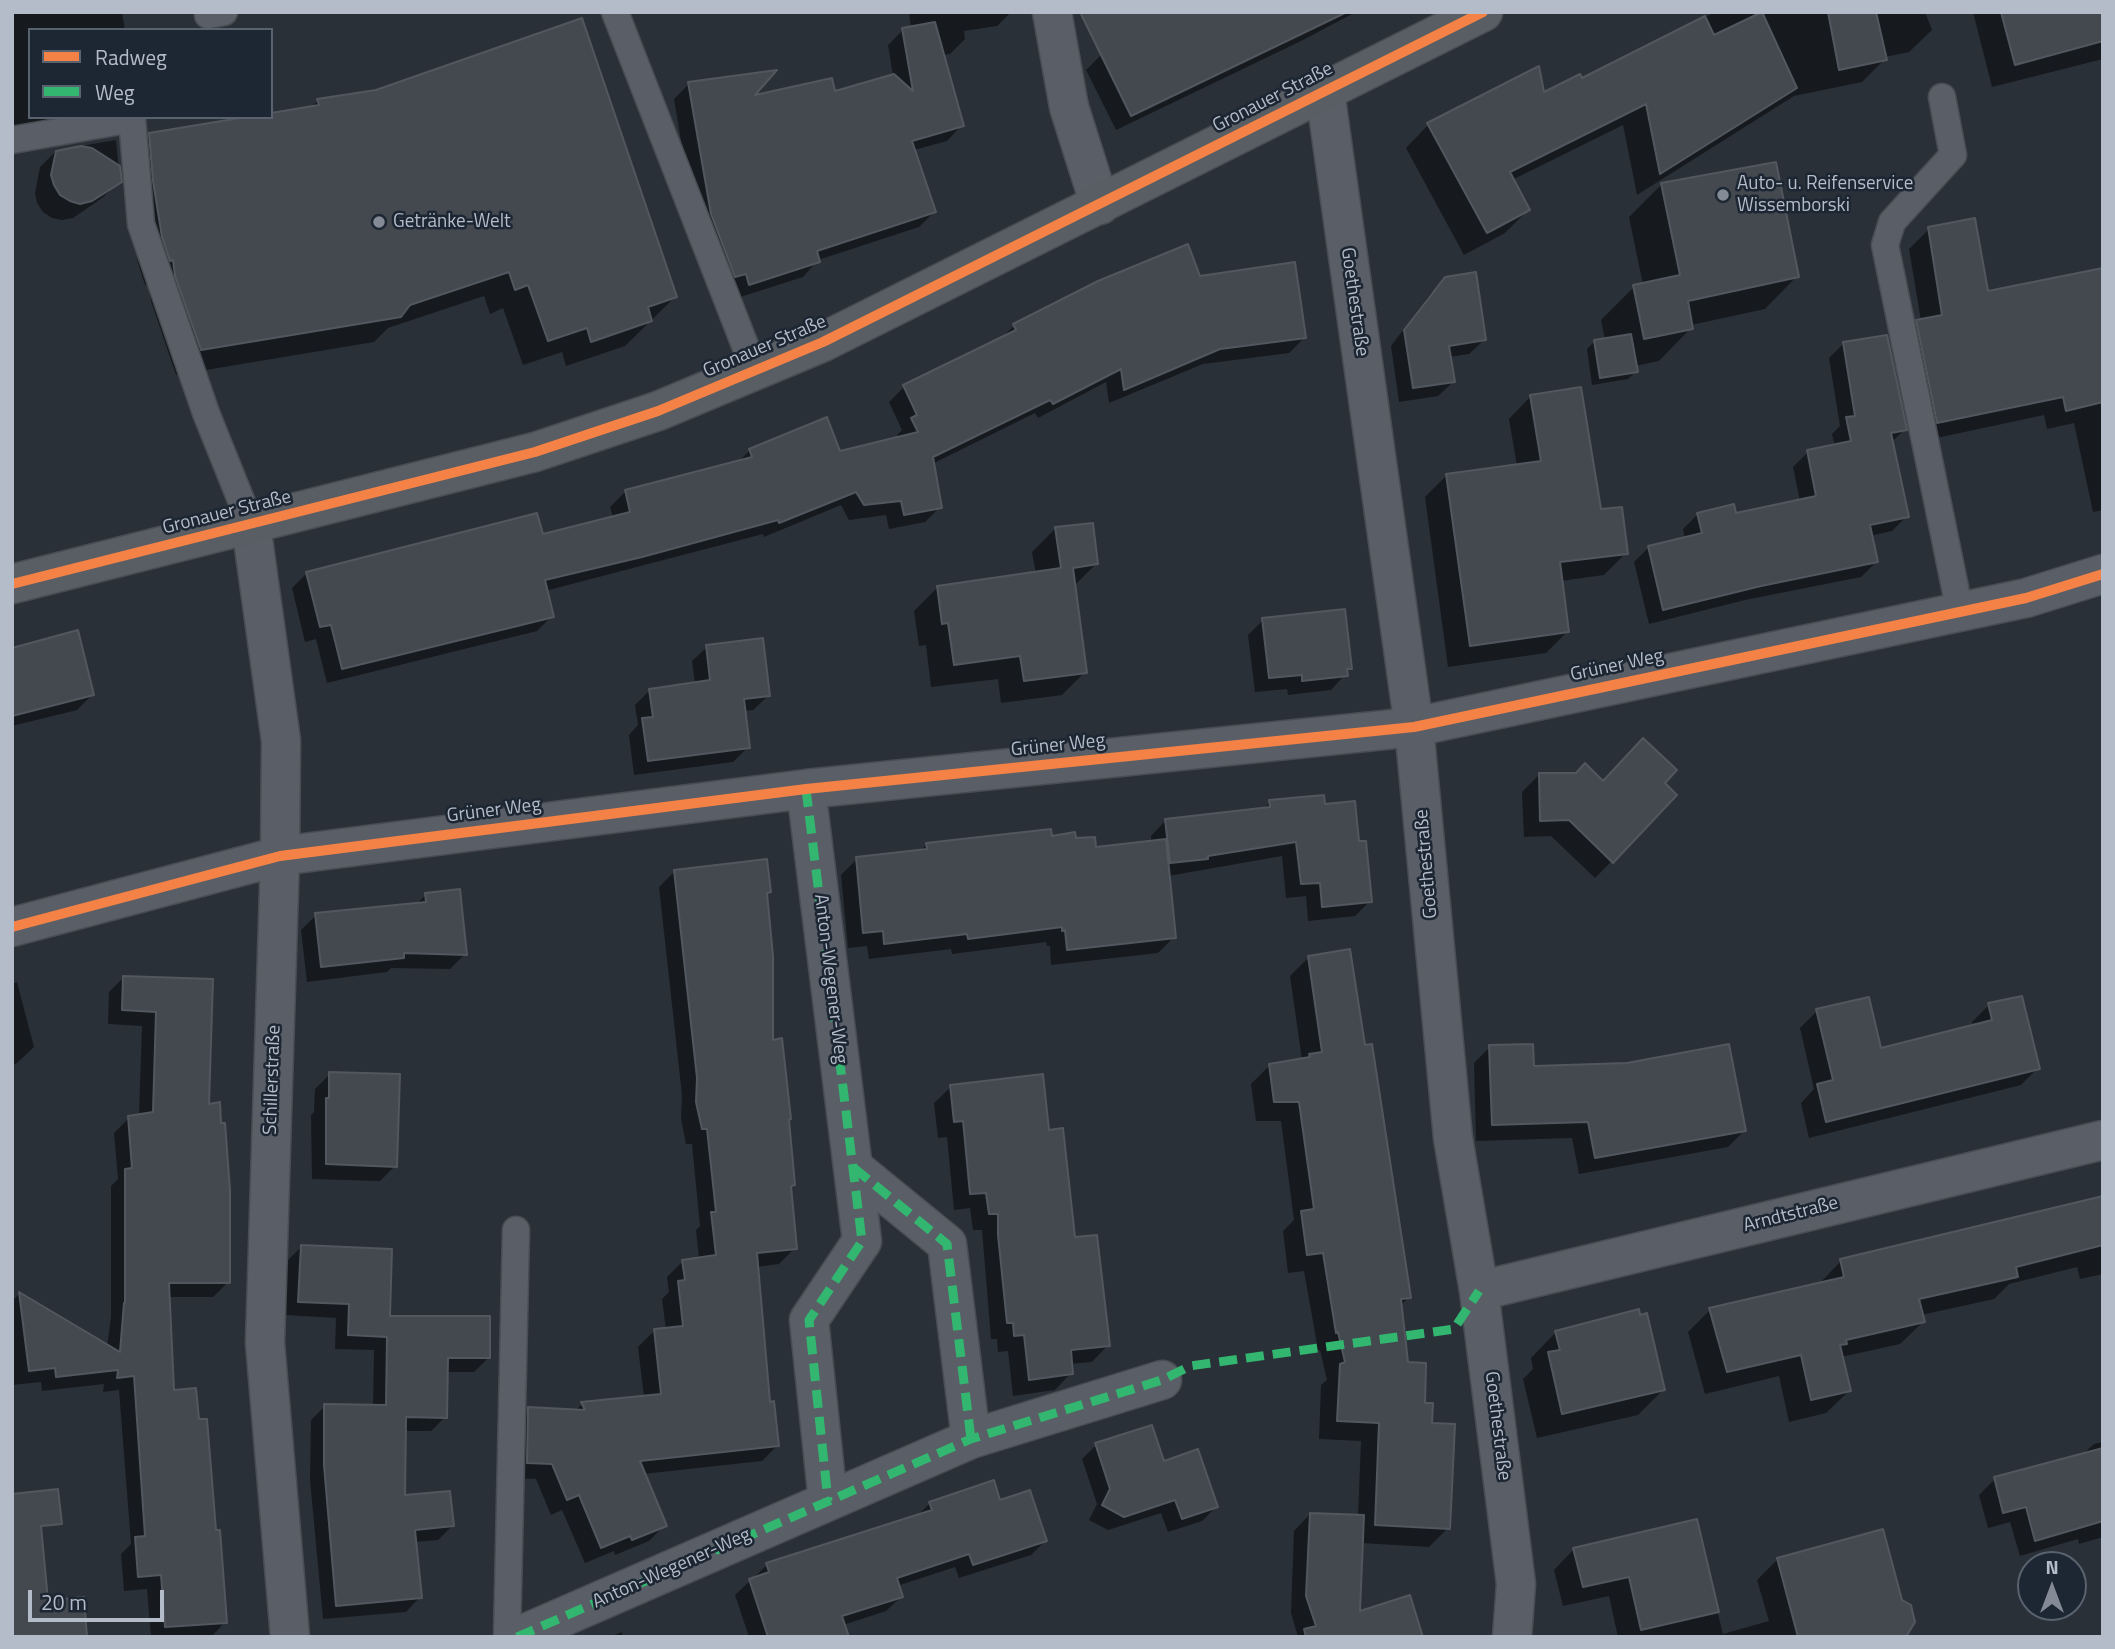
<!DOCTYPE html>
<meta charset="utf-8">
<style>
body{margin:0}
#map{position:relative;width:2115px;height:1649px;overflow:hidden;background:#2a3038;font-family:"Titillium Web",sans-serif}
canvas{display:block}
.frame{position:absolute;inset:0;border:14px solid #b4bcc9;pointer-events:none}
.legend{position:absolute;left:28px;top:28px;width:245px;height:91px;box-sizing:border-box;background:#1d2633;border:2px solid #59626f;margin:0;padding:9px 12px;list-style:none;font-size:21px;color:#b4bcc9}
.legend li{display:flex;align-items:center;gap:14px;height:35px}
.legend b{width:35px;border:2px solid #59626f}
.north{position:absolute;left:2017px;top:1551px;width:70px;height:70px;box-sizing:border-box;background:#1d2633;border:2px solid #59626f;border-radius:50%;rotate:0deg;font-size:19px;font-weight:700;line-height:28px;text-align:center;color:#b4bcc9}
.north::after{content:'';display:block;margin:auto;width:24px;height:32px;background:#848b96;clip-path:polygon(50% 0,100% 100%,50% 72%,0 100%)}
.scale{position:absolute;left:28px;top:1590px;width:136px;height:32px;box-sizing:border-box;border:4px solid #b4bcc9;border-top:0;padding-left:9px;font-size:21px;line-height:24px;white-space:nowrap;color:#b4bcc9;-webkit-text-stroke:5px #1d2633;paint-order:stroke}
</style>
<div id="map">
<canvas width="2115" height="1649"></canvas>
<div class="frame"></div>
<ul class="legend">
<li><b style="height:9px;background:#f48246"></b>Radweg</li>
<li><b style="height:9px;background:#33b770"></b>Weg</li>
</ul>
<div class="north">N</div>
<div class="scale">20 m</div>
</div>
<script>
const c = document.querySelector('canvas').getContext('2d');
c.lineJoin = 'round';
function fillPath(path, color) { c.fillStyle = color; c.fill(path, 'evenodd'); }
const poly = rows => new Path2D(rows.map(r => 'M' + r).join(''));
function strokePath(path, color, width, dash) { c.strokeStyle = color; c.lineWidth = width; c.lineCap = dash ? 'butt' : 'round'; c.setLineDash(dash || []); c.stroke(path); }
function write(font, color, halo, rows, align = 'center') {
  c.font = font + ' "Titillium Web",sans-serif'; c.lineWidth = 5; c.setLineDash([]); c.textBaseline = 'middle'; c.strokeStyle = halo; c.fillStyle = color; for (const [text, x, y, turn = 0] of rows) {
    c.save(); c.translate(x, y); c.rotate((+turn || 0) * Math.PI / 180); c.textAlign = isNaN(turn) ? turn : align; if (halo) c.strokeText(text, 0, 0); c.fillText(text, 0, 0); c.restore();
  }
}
const shadow = poly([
 [12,12,122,12,125,30,30,30,30,117,125,117,12,141],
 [909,12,1011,12,997,26,964,31,965,39,950,54,943,55,962,125,947,141,914,150,934,212,919,227,818,260,803,277,734,299,696,230,674,99,689,84,750,98,834,94,893,76,888,45,903,30,911,28],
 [1188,12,1356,12,1301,41,1116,130,1086,70,1101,55],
 [1715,12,1925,12,1932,30,1909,52,1885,57,1885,59,1862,82,1794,96,1637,195,1623,125,1512,180,1528,210,1505,233,1464,255,1406,148,1428,125,1543,95,1581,81],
 [1973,12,2103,12,2103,59,1992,87],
 [318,101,675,297,625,346,566,366,562,352,523,365,503,308,490,314,484,296,388,328,374,342,176,375,151,301,148,284,145,285,138,263,129,209,125,160,150,135,271,117,310,108],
 [116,140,120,181,102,198,73,218,62,220,52,218,43,212,37,203,35,193,40,167,57,150],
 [1662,184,1797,276,1765,309,1691,325,1691,328,1659,361,1635,366,1636,371,1628,379,1592,385,1587,349,1595,341,1605,340,1601,320,1634,287,1643,285,1629,217],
 [1929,229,1987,293,2103,269,2103,510,2093,512,2074,423,2047,429,2044,415,1918,442,1898,341,1917,322,1921,321,1909,249],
 [1199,278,1304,338,1289,353,1203,364,1109,403,1106,382,1038,418,1035,413,932,464,940,507,925,522,889,529,886,515,849,520,841,505,764,537,763,534,545,591,552,616,537,631,327,683,316,639,305,642,292,588,307,573,542,537,613,518,610,507,625,492,738,462,750,450,839,453,899,438,897,435,902,430,889,402,904,387,999,340,1014,326,1099,283],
 [1445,279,1484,340,1469,354,1449,357,1453,382,1438,396,1399,402,1391,346,1430,294],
 [1844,343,1905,429,1891,443,1907,516,1892,531,1870,536,1876,562,1861,577,1745,600,1649,624,1634,562,1649,547,1685,539,1683,529,1698,514,1735,515,1800,501,1793,467,1808,452,1835,447,1832,434,1840,426,1829,358],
 [1530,397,1626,553,1604,575,1561,581,1568,631,1546,653,1448,667,1425,497,1447,475,1517,466,1509,419],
 [1056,528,1097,563,1074,586,1085,672,1062,695,1001,703,998,679,931,687,926,645,919,646,914,611,937,588,1036,574,1032,552],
 [1263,620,1350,669,1331,690,1288,695,1287,689,1255,692,1248,635],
 [707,647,768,696,753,710,743,711,748,747,733,762,634,775,629,735,638,725,635,705,650,690,695,684,692,661],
 [12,650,92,695,77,710,12,726],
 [1539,775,1602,783,1662,783,1612,861,1595,878,1551,836,1524,837,1522,792],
 [1270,802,1323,806,1357,843,1370,901,1355,916,1308,921,1306,896,1286,898,1282,856,1168,876,1174,937,1158,953,1051,965,1050,946,1047,946,1046,942,952,954,951,949,869,959,867,946,848,948,841,875,857,859,920,851,927,844,1050,838,1075,840,1095,849,1151,842,1151,836,1165,821,1262,810],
 [675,871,769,892,766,895,772,1042,787,1121,794,1184,789,1189,795,1248,779,1264,756,1267,768,1403,778,1445,762,1461,643,1474,665,1525,649,1541,615,1555,614,1551,585,1563,562,1510,551,1515,536,1479,511,1478,513,1425,529,1409,575,1411,582,1404,644,1397,638,1347,654,1331,666,1330,662,1299,669,1292,667,1277,683,1261,699,1259,696,1230,700,1226,692,1144,686,1144,681,1119,682,1095,659,887],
 [426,895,465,954,450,969,391,968,387,972,307,982,301,930,316,915,416,904],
 [1309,957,1409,1297,1400,1306,1407,1364,1430,1425,1448,1528,1429,1547,1361,1543,1358,1614,1421,1637,1298,1637,1291,1613,1294,1531,1310,1514,1358,1516,1361,1441,1319,1439,1321,1385,1327,1380,1320,1350,1318,1350,1304,1271,1288,1273,1283,1231,1294,1220,1281,1121,1256,1121,1251,1084,1270,1065,1302,1060,1290,976],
 [124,977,211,980,207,1106,228,1282,213,1297,168,1297,173,1392,214,1532,225,1622,211,1637,151,1637,147,1589,124,1591,121,1554,131,1544,119,1390,103,1392,104,1384,42,1391,41,1382,12,1385,12,1301,19,1294,107,1347,111,1317,111,1186,118,1179,114,1133,129,1118,139,1116,142,1026,108,1024,109,992],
 [17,982,34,1047,17,1063,12,1065,12,984],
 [1989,1005,2038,1068,2021,1085,1809,1138,1801,1103,1814,1089,1800,1028,1817,1011,1880,1050,1973,1026,1972,1022],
 [1490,1047,1533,1068,1744,1131,1728,1147,1579,1174,1572,1138,1476,1141,1474,1063],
 [330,1074,395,1166,380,1181,312,1179,311,1115,314,1112,315,1089],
 [951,1087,1048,1132,1073,1239,1108,1345,1092,1362,1070,1364,1071,1373,1055,1390,1013,1396,1008,1351,998,1352,997,1339,991,1339,982,1230,973,1230,970,1208,954,1210,947,1137,938,1138,934,1103],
 [2103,1198,2103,1274,2080,1279,2077,1267,2009,1284,1994,1299,1921,1315,1923,1322,1900,1344,1841,1357,1849,1391,1826,1413,1789,1422,1779,1376,1705,1394,1688,1332,1710,1310,1819,1284,1841,1261],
 [301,1247,388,1317,488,1358,474,1372,446,1372,445,1417,431,1431,404,1431,403,1497,452,1526,438,1540,415,1542,420,1597,406,1612,323,1619,310,1480,311,1420,325,1406,373,1406,374,1350,335,1349,336,1318,285,1315,287,1261],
 [1556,1332,1664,1389,1638,1415,1537,1438,1523,1379,1533,1369,1531,1358],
 [2103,1442,2103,1537,2079,1544,2078,1539,2020,1556,2010,1522,1988,1528,1979,1495,1995,1479,2082,1455,2094,1444],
 [1096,1445,1163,1463,1216,1507,1202,1521,1168,1532,1161,1513,1108,1530,1089,1520,1097,1504,1082,1459],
 [999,1502,1045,1541,1031,1555,959,1578,955,1567,897,1586,901,1597,886,1611,843,1625,847,1637,749,1637,735,1595,767,1565,917,1516,930,1503],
 [1695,1521,1723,1634,1769,1621,1757,1580,1778,1559,1903,1637,1618,1637,1609,1596,1563,1606,1554,1570,1574,1549],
 [622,1632,623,1637,609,1637]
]);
const building = poly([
 [1080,12,1347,12,1131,116,1080,12],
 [1762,12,1797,88,1660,174,1646,104,1510,172,1530,210,1487,233,1427,123,1539,66,1544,92,1580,74,1582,78,1705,16,1714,35,1762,12],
 [1828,12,1876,12,1887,60,1839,70,1828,12],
 [2001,12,2103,12,2103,41,2015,65,2001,12],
 [582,18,677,297,648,307,652,321,591,342,587,328,548,341,528,285,515,290,509,272,410,305,401,317,201,350,175,276,173,260,170,261,162,237,153,181,149,133,246,117,271,117,271,113,319,105,317,99,376,90,582,18],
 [935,22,964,126,912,141,936,212,817,251,820,262,749,285,746,274,735,277,711,214,688,82,777,70,755,95,832,78,835,91,894,74,913,91,902,28,935,22],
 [81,146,92,148,120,166,122,182,92,201,80,204,70,201,60,195,54,185,51,175,56,151,81,146],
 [1776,162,1799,277,1688,301,1693,329,1644,339,1633,285,1680,275,1661,183,1776,162],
 [1975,218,1988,291,2103,268,2103,402,2066,411,2063,397,1937,423,1916,320,1942,315,1928,227,1975,218],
 [1188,244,1200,276,1295,262,1306,338,1220,349,1124,390,1121,369,1053,404,1050,400,933,457,942,508,904,515,901,501,864,505,856,492,779,523,778,520,642,557,545,580,554,617,342,669,331,625,320,627,306,572,537,513,543,534,630,512,625,490,752,457,749,449,827,417,840,451,918,432,911,418,917,415,903,385,1016,330,1013,324,1098,281,1188,244],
 [1476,272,1486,340,1449,346,1455,382,1413,388,1404,330,1445,277,1476,272],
 [1631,334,1638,372,1600,378,1594,340,1631,334],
 [1887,335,1907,430,1891,433,1909,517,1870,525,1878,562,1761,586,1663,610,1648,546,1702,533,1697,513,1734,504,1736,513,1816,496,1807,450,1851,441,1846,417,1855,416,1843,342,1887,335],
 [1581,387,1601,509,1622,507,1628,554,1560,562,1569,632,1470,646,1446,474,1541,461,1530,395,1581,387],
 [1093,523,1098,564,1073,568,1087,673,1024,681,1020,656,954,665,948,623,942,624,937,586,1061,568,1055,527,1093,523],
 [1345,609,1352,669,1347,669,1348,676,1302,681,1302,675,1269,678,1262,618,1345,609],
 [78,630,94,695,12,716,12,648,78,630],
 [763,638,770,696,744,699,750,748,648,761,642,718,653,717,649,689,710,680,706,645,763,638],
 [1643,738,1677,770,1665,783,1677,795,1613,863,1569,820,1540,821,1539,773,1576,773,1585,763,1603,781,1643,738],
 [1324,795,1325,804,1355,801,1359,841,1366,841,1372,902,1322,907,1320,883,1301,884,1296,842,1208,856,1208,859,1170,863,1165,819,1270,807,1269,800,1324,795],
 [1051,829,1052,836,1075,832,1076,838,1095,837,1096,847,1166,839,1176,938,1067,950,1065,930,1062,931,1062,927,968,939,967,934,884,944,883,931,863,933,856,857,927,849,926,843,1051,829],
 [767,859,771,892,767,893,773,956,773,1040,782,1038,791,1119,789,1120,795,1185,791,1186,797,1249,757,1253,770,1402,774,1401,779,1446,640,1461,667,1526,632,1540,630,1536,601,1548,579,1495,567,1500,552,1464,527,1463,528,1407,585,1410,581,1402,661,1394,654,1329,683,1326,678,1281,685,1280,682,1260,716,1255,711,1212,716,1212,707,1129,702,1129,696,1102,697,1078,674,870,767,859],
 [460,889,467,955,404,953,404,958,321,967,315,913,426,902,425,893,460,889],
 [1350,949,1365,1045,1372,1044,1411,1298,1401,1299,1408,1362,1426,1363,1425,1403,1433,1403,1432,1423,1455,1424,1450,1529,1375,1525,1379,1423,1337,1421,1340,1364,1345,1362,1338,1332,1336,1333,1323,1253,1307,1255,1301,1211,1314,1209,1299,1102,1274,1102,1269,1064,1310,1057,1309,1054,1322,1052,1308,956,1350,949],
 [123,976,213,979,209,1104,220,1102,221,1123,225,1123,230,1190,230,1283,169,1283,174,1390,196,1388,199,1419,207,1419,216,1530,220,1530,227,1623,165,1627,161,1575,138,1577,135,1537,145,1536,134,1376,117,1378,118,1370,56,1377,55,1368,29,1371,19,1292,120,1352,124,1303,125,1303,125,1169,132,1168,128,1116,153,1112,156,1012,122,1010,123,976],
 [2022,996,2040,1069,1826,1122,1817,1084,1833,1080,1816,1009,1869,997,1881,1048,1992,1020,1988,1003,2022,996],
 [1533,1044,1534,1066,1627,1063,1729,1044,1746,1131,1595,1158,1588,1122,1492,1125,1489,1045,1533,1044],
 [329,1072,400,1074,397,1167,326,1164,326,1098,329,1098,329,1072],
 [1043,1074,1049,1130,1063,1128,1075,1237,1097,1235,1110,1346,1071,1350,1073,1374,1029,1380,1024,1335,1014,1336,1013,1323,1007,1323,998,1235,998,1214,989,1214,986,1193,970,1194,963,1121,954,1122,950,1085,1043,1074],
 [2103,1196,2103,1245,2016,1267,2018,1277,1919,1299,1925,1322,1846,1340,1847,1344,1840,1345,1851,1391,1811,1400,1801,1355,1727,1372,1709,1308,1844,1277,1840,1259,2103,1196],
 [301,1245,392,1249,390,1316,490,1316,490,1358,448,1358,447,1418,406,1417,405,1495,450,1491,454,1526,415,1530,422,1598,336,1606,324,1465,324,1404,386,1405,387,1337,348,1335,349,1304,298,1302,301,1245],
 [1639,1309,1640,1315,1647,1313,1665,1390,1562,1414,1548,1352,1560,1350,1555,1331,1639,1309],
 [1152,1425,1164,1461,1198,1449,1218,1507,1182,1519,1175,1500,1124,1517,1102,1505,1110,1489,1095,1443,1152,1425],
 [2103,1448,2103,1521,2035,1541,2026,1507,2003,1513,1994,1477,2103,1448],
 [994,1480,1000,1500,1030,1490,1047,1541,973,1565,969,1554,897,1578,903,1597,842,1616,849,1637,768,1637,749,1579,769,1572,766,1563,932,1510,929,1502,994,1480],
 [58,1489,62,1524,41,1526,48,1600,84,1597,87,1637,12,1637,12,1494,58,1489],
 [1310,1513,1364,1515,1360,1611,1410,1595,1423,1637,1306,1637,1304,1629,1316,1626,1306,1596,1310,1513],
 [1697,1519,1719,1612,1641,1630,1629,1577,1583,1587,1573,1548,1697,1519],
 [1883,1529,1902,1600,1911,1605,1915,1622,1906,1637,1798,1637,1777,1558,1883,1529]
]);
const service = poly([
 [615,12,755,371],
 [208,15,224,12],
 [1942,97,1953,155,1892,222,1885,245,1960,612],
 [12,140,132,119,141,224,206,413,251,525],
 [507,1637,516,1230]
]);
const minor = poly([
 [1052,12,1069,107,1100,205],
 [1325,92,1414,727,1453,1138,1479,1291,1516,1584,1512,1637],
 [251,525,281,741,280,856,265,1343,290,1637],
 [806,789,862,1241,809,1320,828,1501],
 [12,927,280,856,806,789,1414,727,2026,598,2103,574],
 [854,1168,947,1244,971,1439],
 [1479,1291,2103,1140],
 [517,1637,971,1439,1162,1380]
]);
const secondary = poly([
 [12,584,535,452,658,411,823,342,1483,12]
]);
const quiet = poly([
 [806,789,862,1241,809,1320,828,1501],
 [854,1168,947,1244,971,1439],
 [517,1637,971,1439,1162,1380,1190,1366,1454,1329,1479,1291]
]);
const cycleway = poly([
 [12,584,535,452,658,411,823,342,1483,12],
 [12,927,280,856,806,789,1414,727,2026,598,2103,574]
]);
const markers = [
 [1723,195,7,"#848b96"],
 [379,222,7,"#848b96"]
];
const streetNames = [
 ["Gronauer Straße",1273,98,-27],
 ["Goethestraße",1354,302,82],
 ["Gronauer Straße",765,347,-23],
 ["Gronauer Straße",227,513,-14],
 ["Grüner Weg",1617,666,-12],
 ["Grüner Weg",1058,746,-6],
 ["Grüner Weg",494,811,-7],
 ["Goethestraße",1427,864,-95],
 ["Anton-Wegener-Weg",830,979,83],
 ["Schillerstraße",273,1080,-88],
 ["Arndtstraße",1791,1215,-14],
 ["Goethestraße",1497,1426,83],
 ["Anton-Wegener-Weg",672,1569,-24]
];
const poiNames = [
 ["Auto- u. Reifenservice",1737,184],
 ["Wissemborski",1737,206],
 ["Getränke-Welt",393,222]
];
fillPath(shadow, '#0007');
fillPath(building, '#444950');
strokePath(building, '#52575f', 2);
strokePath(service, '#484c53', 29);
strokePath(minor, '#484c53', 41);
strokePath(secondary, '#484c53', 41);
strokePath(service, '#5a5e66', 26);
strokePath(minor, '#5a5e66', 38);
strokePath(secondary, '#595d64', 38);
strokePath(quiet, '#33b770', 9, [18, 9]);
strokePath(cycleway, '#f48246', 10);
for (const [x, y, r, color] of markers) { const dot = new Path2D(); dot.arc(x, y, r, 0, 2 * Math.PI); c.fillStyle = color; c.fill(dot); strokePath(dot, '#1d2633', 2.5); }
write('19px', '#b4bcc9', '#1d2633', streetNames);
write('19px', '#b4bcc9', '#1d2633', poiNames, 'left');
</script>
